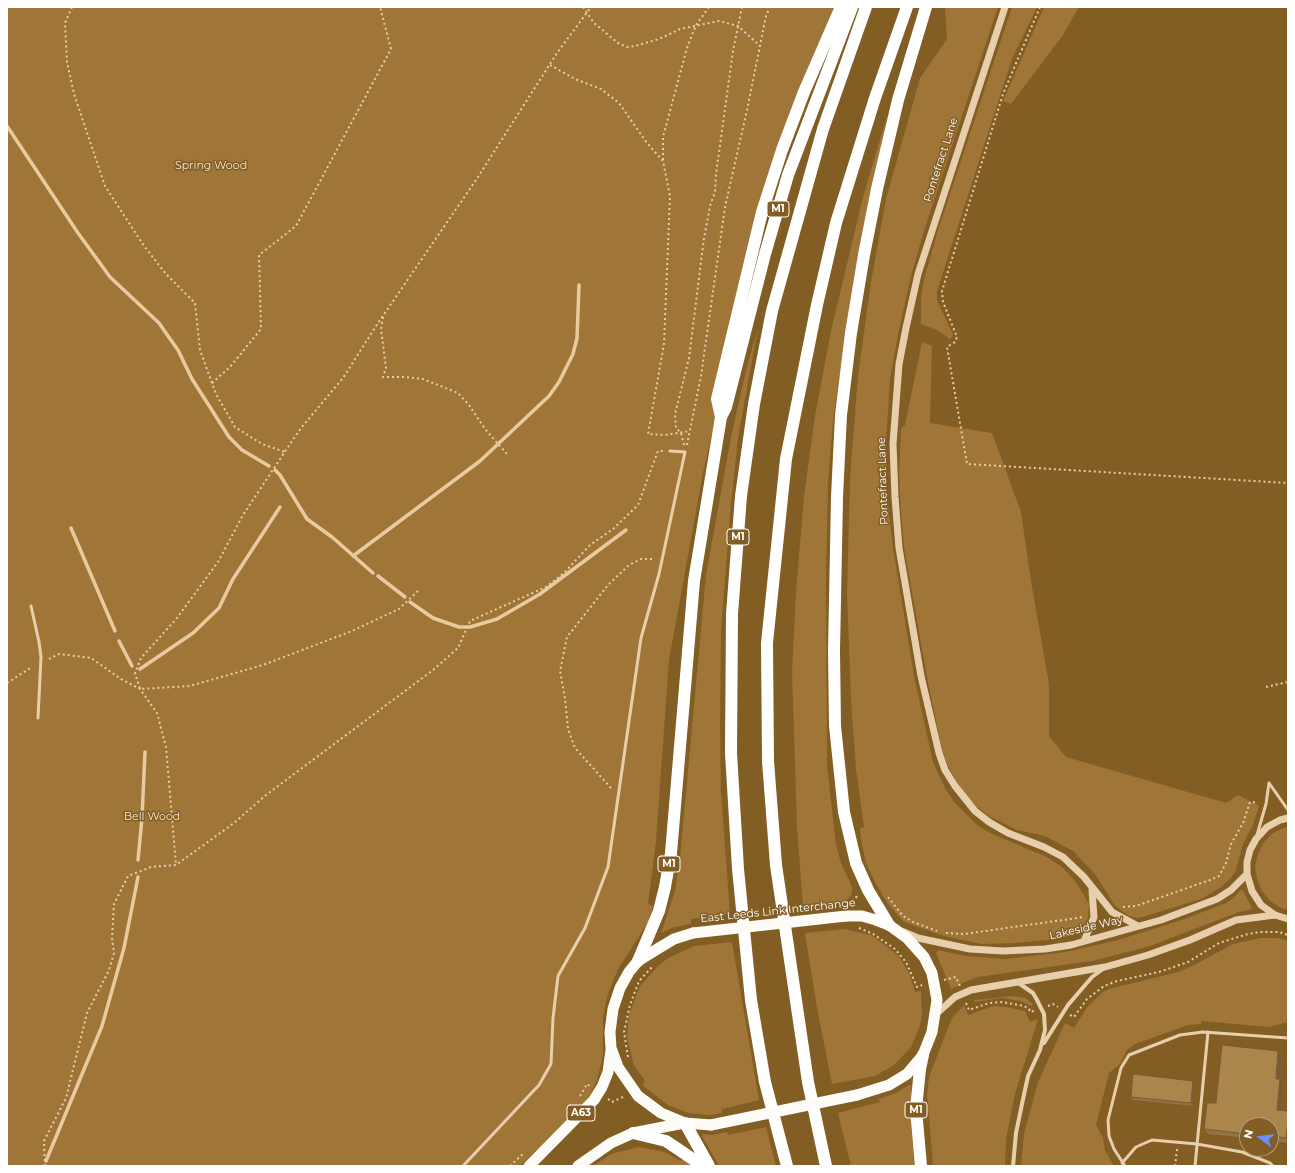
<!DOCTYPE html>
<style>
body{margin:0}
#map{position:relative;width:1295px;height:1173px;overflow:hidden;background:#825d24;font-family:Montserrat,sans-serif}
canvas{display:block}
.frame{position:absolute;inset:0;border:8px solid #fff;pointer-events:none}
.north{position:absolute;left:1239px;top:1117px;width:40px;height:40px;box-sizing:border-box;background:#825d24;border:1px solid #b49e7c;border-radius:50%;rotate:285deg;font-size:11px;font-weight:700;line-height:16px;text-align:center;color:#fff}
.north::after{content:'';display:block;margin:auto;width:14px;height:18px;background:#6e8ef2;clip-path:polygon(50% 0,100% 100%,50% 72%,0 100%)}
</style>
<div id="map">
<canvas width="1295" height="1173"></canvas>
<div class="frame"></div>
<div class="north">N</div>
</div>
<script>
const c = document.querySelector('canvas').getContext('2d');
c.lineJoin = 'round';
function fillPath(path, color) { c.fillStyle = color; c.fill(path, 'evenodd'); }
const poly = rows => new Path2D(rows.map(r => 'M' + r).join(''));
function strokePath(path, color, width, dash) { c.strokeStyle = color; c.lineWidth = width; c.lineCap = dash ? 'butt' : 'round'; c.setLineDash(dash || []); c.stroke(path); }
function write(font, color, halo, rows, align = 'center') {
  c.font = font + ' Montserrat,sans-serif'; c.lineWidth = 3; c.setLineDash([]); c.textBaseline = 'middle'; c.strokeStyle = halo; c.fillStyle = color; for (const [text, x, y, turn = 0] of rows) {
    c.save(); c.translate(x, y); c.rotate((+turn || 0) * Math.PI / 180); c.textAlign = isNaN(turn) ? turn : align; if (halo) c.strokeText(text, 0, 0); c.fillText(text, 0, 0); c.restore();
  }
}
const green = poly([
 [7,7,841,7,792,133,762,230,728,364,704,468,669,660,656,841,648,904,653,906,647,924,618,969,607,997,603,1017,603,1056,597,1080,590,1096,580,1109,520,1166,7,1166],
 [945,7,998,7,924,231,911,276,899,330,890,379,886,443,887,497,893,547,914,676,933,762,946,790,955,803,977,825,990,833,1047,857,1062,867,1076,882,1089,904,1088,918,1081,929,1074,935,1059,939,1016,943,981,944,944,936,904,922,888,904,876,884,866,863,861,840,860,828,864,827,856,769,851,701,847,593,850,478,858,376,871,282,886,199,920,78,947,39],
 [1012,7,1037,7,1012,59,937,291,937,300,953,335,950,339,939,331,921,324,921,299,923,283,938,230],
 [1044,7,1079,7,1063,35,1011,104,1003,101],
 [888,113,858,257,833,421,828,483,826,580,827,765,836,845,841,863,852,887,852,894,845,902,803,906,797,828,792,671,796,592,804,496,815,416,831,331,863,197],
 [758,328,738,438,731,504,721,631,720,728,721,792,730,914,691,919,691,924,674,927,661,933,675,891,680,858,706,575,731,437,746,370],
 [922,342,932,346,930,423,992,433,1021,512,1031,581,1049,684,1049,736,1066,757,1226,803,1238,795,1259,806,1253,825,1243,844,1236,870,1230,879,1221,887,1201,899,1143,917,1137,918,1129,916,1115,906,1095,874,1073,851,1045,836,1017,830,989,816,977,807,963,792,952,774,943,755,927,677,904,547,901,511,899,472,901,429,905,425],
 [1288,826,1288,910,1281,908,1270,901,1262,891,1257,879,1255,866,1258,854,1264,842,1273,833],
 [1242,889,1252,908,1251,909,1239,912,1150,946,1092,961,978,977,967,981,951,989,936,953,938,950,966,956,1005,959,1066,952,1118,940,1179,921,1226,903,1232,899],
 [844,929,871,935,898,955,909,973,915,992,921,991,922,1015,920,1026,911,1047,894,1065,875,1076,832,1084,817,1008,805,933],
 [1260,938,1279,938,1288,941,1288,1022,1269,1027,1201,1021,1201,1024,1188,1025,1135,1044,1127,1050,1120,1064,1109,1073,1096,1125,1103,1138,1105,1150,1114,1166,1021,1166,1024,1134,1038,1082,1065,1023,1074,1028,1088,1006,1103,992,1109,989,1178,972,1194,965,1233,944],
 [732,942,759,1100,722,1109,722,1113,709,1115,688,1113,668,1105,642,1085,645,1081,634,1065,629,1046,627,1036,629,1015,640,986,658,966,668,958,694,946],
 [1012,996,1025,998,1033,1004,1031,1006,1021,1001,1002,998,974,1002,974,1000],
 [964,1005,968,1015,993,1006,1006,1007,1025,1011,1030,1022,1038,1019,1015,1094,1006,1139,1005,1166,933,1166,927,1094,929,1077,949,1025,953,1017],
 [909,1085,911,1085,916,1166,851,1166,838,1113,880,1102,879,1099,896,1093],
 [766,1127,776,1166,719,1166,702,1136,703,1134,712,1135,727,1132,728,1135],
 [638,1147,665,1152,681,1161,685,1157,695,1166,593,1166,611,1154]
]);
const stream = poly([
 [7,126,78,233,110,277,159,323,168,336,178,350,192,379,229,437,242,450,269,466],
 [275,470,280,475,307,519,332,537,373,573],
 [71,528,115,631],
 [353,556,480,461,549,396,559,382,573,354,577,338,579,285],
 [378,576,405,597],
 [410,602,433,618,459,627,470,627,497,619,540,594,626,530],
 [119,641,132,666],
 [140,669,193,633,219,608,233,579,280,507],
 [138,860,142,818,145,752],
 [46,1161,102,1026,124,948,138,877]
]);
const path = poly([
 [72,7,65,23,67,62,74,94,105,186,144,246,166,274,195,303,200,350,216,394,235,427,262,444,285,452],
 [583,7,594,23,618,43,627,47,635,46,659,39,680,29,719,21,738,26,760,46],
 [1040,7,1003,94,942,291,943,302,957,337,955,342,947,347,967,464,1288,483],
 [550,65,575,79,601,89,619,103,647,143,663,161,670,196,664,344,648,434,665,435,690,431],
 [663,160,663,137,687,48,696,25,709,7],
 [383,317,381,329,386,368,383,377,405,377,423,379,458,393,469,405,485,429,507,454],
 [212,383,230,367,261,329,259,255,296,226,391,49,380,7],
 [684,445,681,433,676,428,675,414,689,358,704,238,710,206,715,192,716,174,733,51,742,7],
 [687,445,701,376,725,207,747,110,766,16,770,7],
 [1288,573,1288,607],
 [418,591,399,609,352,631,263,665,190,686,140,689,135,673,141,658,177,618,218,562,243,515,288,447,301,428,343,378,376,326,476,180,557,53,591,7],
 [49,659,59,654,91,658,121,679,140,689,157,713,166,747,176,865],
 [7,683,32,667],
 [1266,687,1288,682],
 [611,788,575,748,568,729,565,698,560,671,567,637,608,585,629,565,641,559,654,559],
 [888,897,903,916,913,922,937,931],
 [851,906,851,903,858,895],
 [1123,907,1136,906,1210,880,1219,876,1226,863,1231,844,1243,823,1250,802,1258,803],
 [859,928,873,934,895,949,906,962,917,987,922,985],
 [946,933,964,934,1084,917],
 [944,980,956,977,960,986],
 [966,1003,969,1010,989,1003,1002,1002,1024,1006,1029,1009,1030,1012,1034,1011],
 [1048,1006,1053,1004,1058,1007],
 [1070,1015,1074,1017,1087,999,1104,986,1117,981,1159,972,1188,962,1219,943,1248,934,1260,932,1279,932,1288,935],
 [628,1057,624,1032,630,1005,639,981,652,967],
 [580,1096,587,1084,590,1086],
 [608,1099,612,1102,625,1096],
 [45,1166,44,1141,66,1098,87,1013,109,970,114,953,112,938,114,904,128,876,151,867,176,865,234,823,266,795,433,670,458,648,470,621,546,587,564,573,590,545,613,529,638,505,658,451,663,451],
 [510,1166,524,1153],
 [1175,1166,1177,1149]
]);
const service = poly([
 [31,606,39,642,41,657,38,718],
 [1269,783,1288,810],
 [1257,835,1266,804,1269,783],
 [1122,1163,1136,1147,1152,1140,1197,1144,1242,1152,1270,1163,1273,1166],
 [463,1166,539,1085,551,1064,553,1018,558,976,585,928,608,867,641,638,659,574,685,452,670,451],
 [1125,1166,1114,1149,1109,1136,1108,1120,1121,1068,1129,1055,1180,1035,1203,1032,1288,1038],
 [1195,1166,1208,1032]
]);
const minor = poly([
 [1044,1043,1068,1005,1092,977,1103,969],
 [1013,1166,1016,1133,1022,1104,1028,1076,1040,1050,1045,1030,1044,1014,1037,1000,1033,993,1017,982]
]);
const tertiary = poly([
 [1005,7,918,274,906,328,899,364,893,444,895,497,899,548,921,676,939,753,945,770,955,786,975,811,989,822,1008,833,1044,847,1063,857,1084,877,1112,912,1138,926],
 [1288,818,1280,820,1267,827,1256,839,1250,850,1247,862,1247,874,1252,891,1261,905,1275,915,1288,919],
 [904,932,918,938,970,949,1003,951,1045,949,1071,945,1161,920,1217,899,1231,890,1247,874],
 [1084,941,1094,917,1092,890],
 [935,1015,955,997,971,990,1105,967,1148,955,1190,940,1236,920,1275,915]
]);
const trunk = poly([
 [846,916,862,916,876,920,889,925,907,938,924,957,932,973,937,1000,932,1032,923,1055,907,1074,889,1085,857,1095],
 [693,933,674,939,659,948,638,961,629,972,620,988,613,1009,610,1032,611,1048,618,1067,638,1096,661,1113,685,1123,711,1125],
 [529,1166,594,1100,602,1087,608,1072,611,1050],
 [578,1166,611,1143,633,1133,684,1123]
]);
const motorway = poly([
 [721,417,717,399,762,212,782,150,804,92,841,7],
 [889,925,868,890,856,863,844,812,835,726,834,651,837,497,841,415,851,333,864,255,877,189,898,100,926,7],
 [638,961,659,911,665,887,671,853,694,581,721,417,726,407,765,254,788,175,852,7],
 [685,1123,709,1166],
 [633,1133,666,1141,703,1166],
 [787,1166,765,1082,751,1000,738,869,731,753,732,614,741,496,754,404,772,311,823,129,866,7],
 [826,1166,808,1082,776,865,768,761,767,643,786,459,817,305,836,223,875,98,907,7],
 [921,1166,916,1109,920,1069,923,1055]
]);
const trunkBridge = poly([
 [693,933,846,916],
 [711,1125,857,1095]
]);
const wall = poly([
 [1282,1056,1280,1079,1284,1084,1281,1111,1288,1111,1288,1143,1271,1141,1271,1125,1247,1125,1247,1138,1208,1134,1204,1129],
 [1195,1084,1193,1106,1133,1100,1131,1097]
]);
const shadedWall = poly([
 [1278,1051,1282,1056,1279,1084,1276,1079],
 [1280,1079,1284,1084,1280,1115,1277,1110],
 [1193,1081,1195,1084,1193,1106,1191,1103],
 [1288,1122,1288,1140,1286,1138]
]);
const building = poly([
 [1222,1045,1278,1051,1276,1079,1280,1079,1277,1110,1288,1111,1288,1122,1286,1138,1271,1136,1271,1125,1247,1125,1247,1134,1204,1129,1207,1103,1216,1103,1222,1045],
 [1133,1074,1193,1081,1191,1103,1131,1097,1133,1074]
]);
const shields = [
 [778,209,22],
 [738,537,22],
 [669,864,22],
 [916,1110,22],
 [581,1113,28]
];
const shieldNames = [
 ["M1",778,209],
 ["M1",738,537],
 ["M1",669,864],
 ["M1",916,1110],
 ["A63",581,1113]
];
const streetNames = [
 ["Pontefract Lane",941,160,-72],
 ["Pontefract Lane",883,481,-92],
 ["East Leeds Link Interchange",778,911,-6],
 ["Lakeside Way",1086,928,-13]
];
const parkNames = [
 ["Spring Wood",211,166],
 ["Bell Wood",152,817]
];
fillPath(green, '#9f7538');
strokePath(stream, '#e8ca9f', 3.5);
strokePath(path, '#e7cfab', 2, [2, 3]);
strokePath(service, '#e7cfab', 3);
strokePath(minor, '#e7cfab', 4);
strokePath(tertiary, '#e7cfab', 7);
strokePath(trunk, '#fefcf6', 11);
strokePath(motorway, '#fff', 12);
strokePath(trunkBridge, '#fefcf6', 11);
fillPath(wall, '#927241');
fillPath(shadedWall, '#775d35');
fillPath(building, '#aa854c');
strokePath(building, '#775d35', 1);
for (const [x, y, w] of shields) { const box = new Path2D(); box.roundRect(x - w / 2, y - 8, w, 16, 3); c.fillStyle = '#825d24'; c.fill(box); strokePath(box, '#fff', 1); }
write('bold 10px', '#fff', null, shieldNames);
write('11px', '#fff', '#825d24', streetNames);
write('11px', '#f6e6ce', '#825d24', parkNames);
</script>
